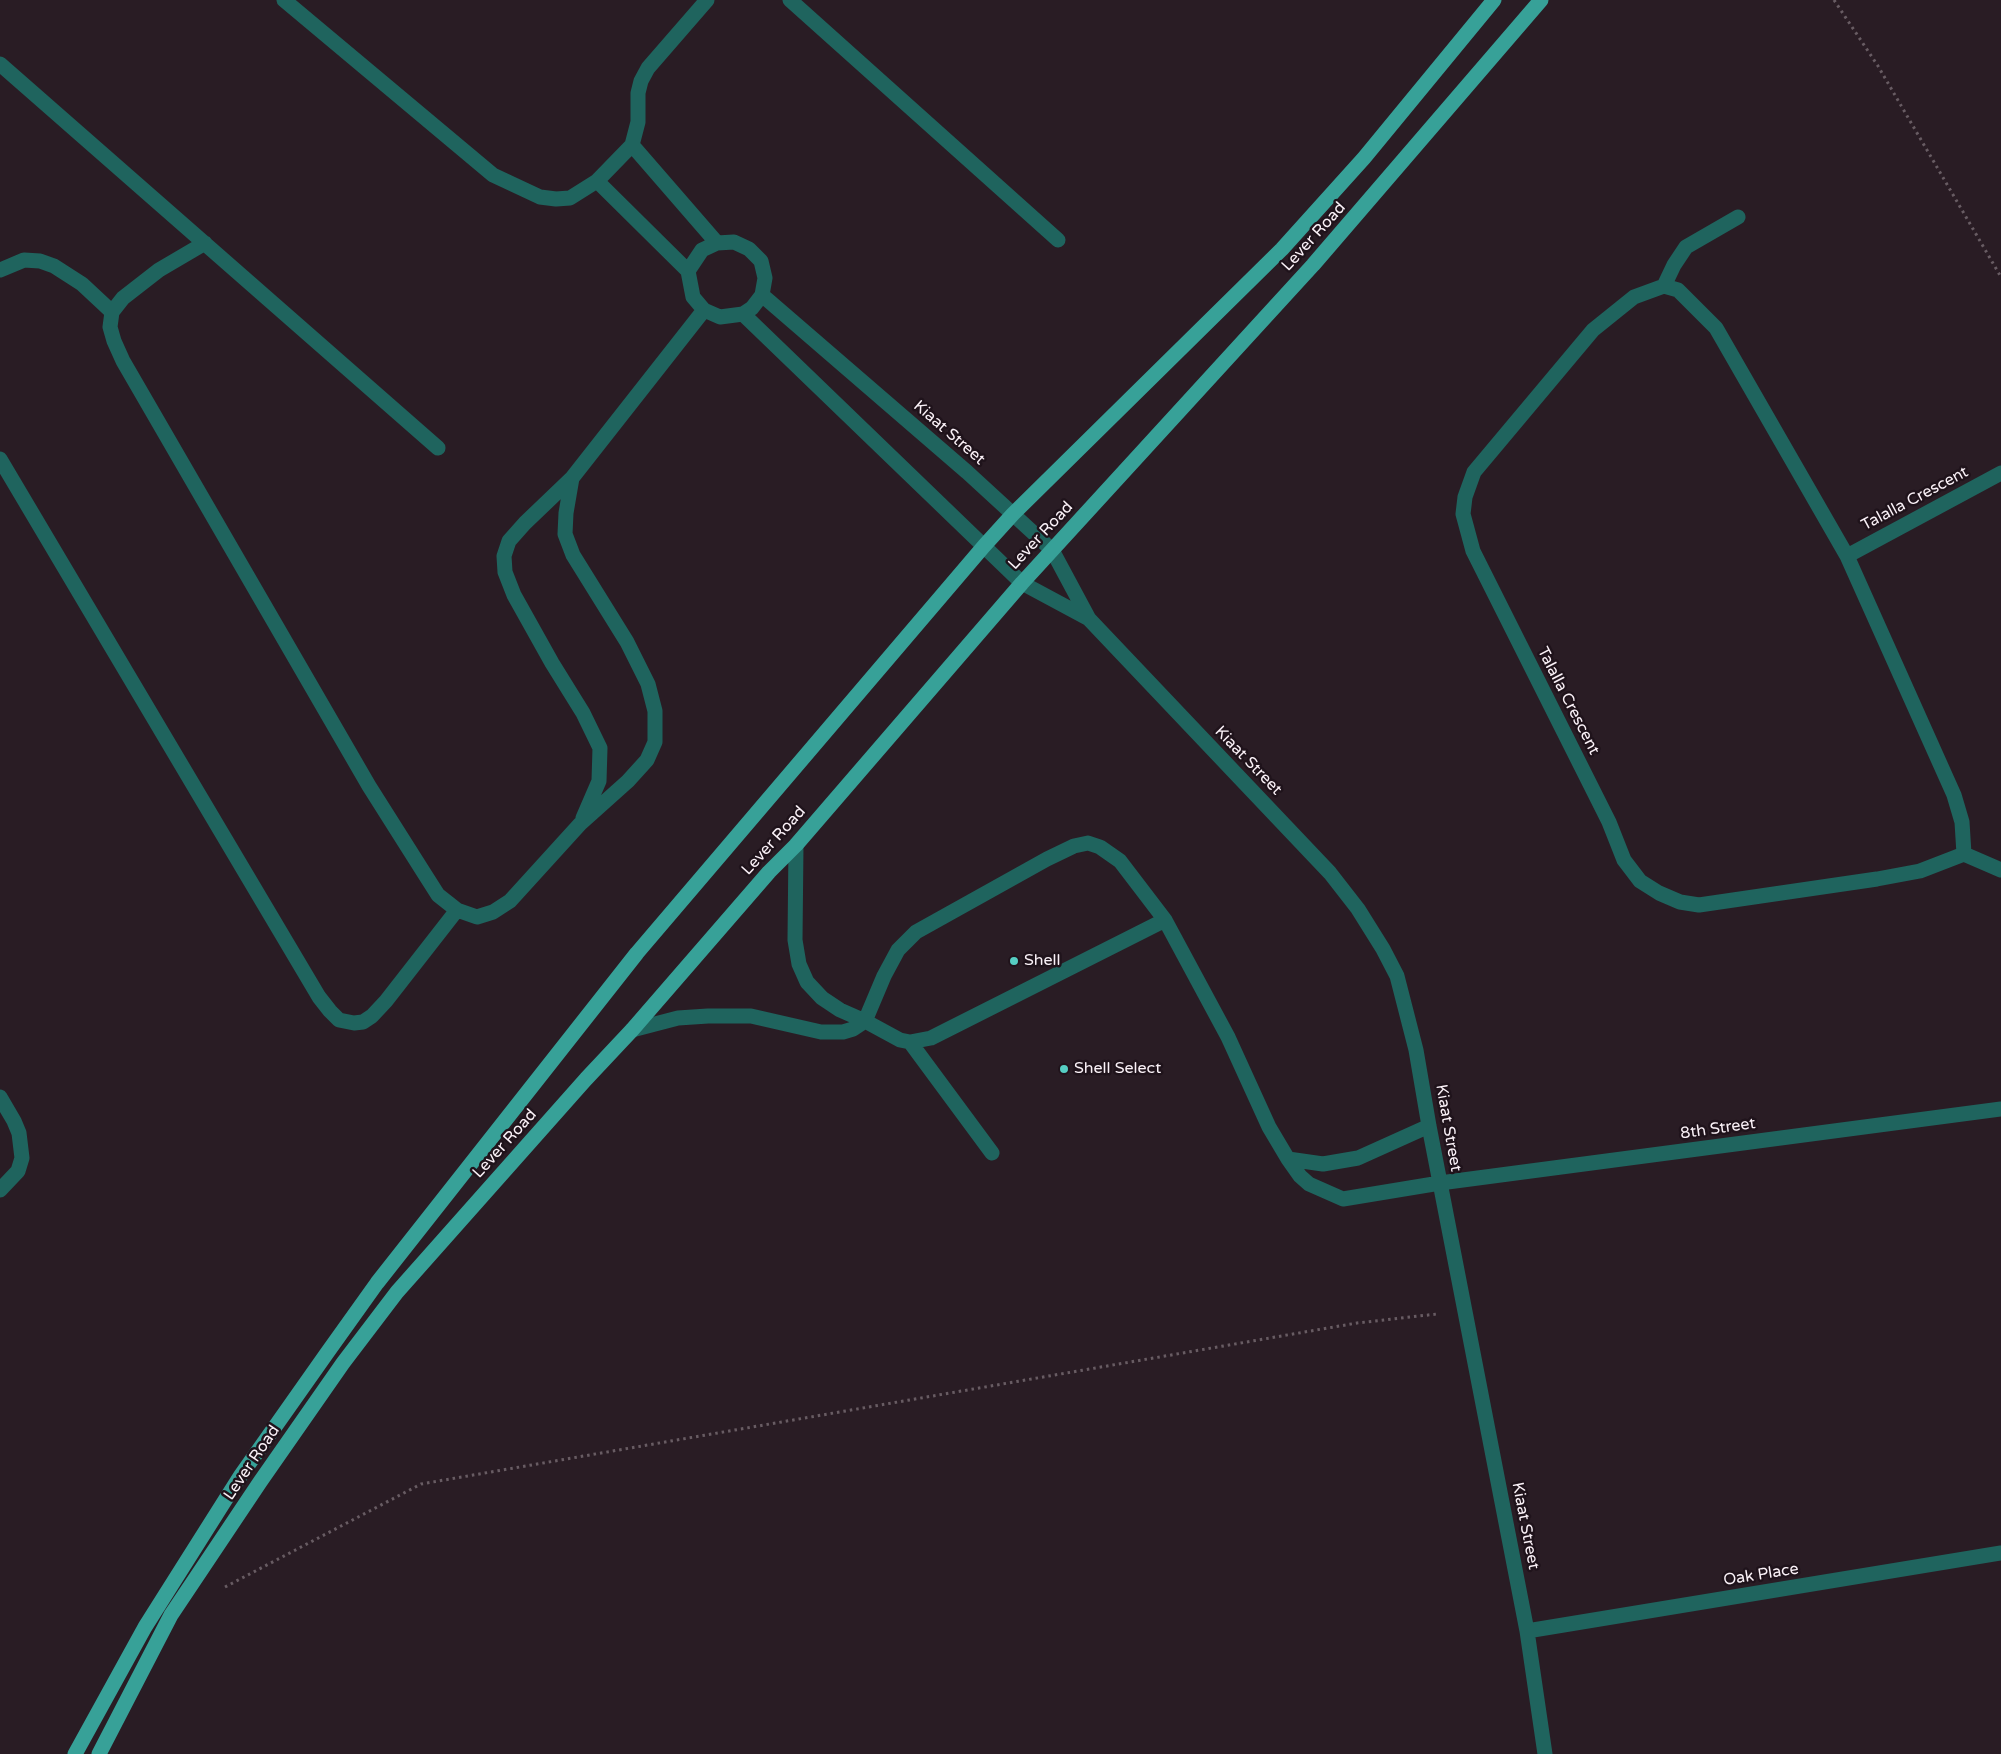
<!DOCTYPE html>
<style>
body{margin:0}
canvas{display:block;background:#291c24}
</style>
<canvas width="2001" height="1754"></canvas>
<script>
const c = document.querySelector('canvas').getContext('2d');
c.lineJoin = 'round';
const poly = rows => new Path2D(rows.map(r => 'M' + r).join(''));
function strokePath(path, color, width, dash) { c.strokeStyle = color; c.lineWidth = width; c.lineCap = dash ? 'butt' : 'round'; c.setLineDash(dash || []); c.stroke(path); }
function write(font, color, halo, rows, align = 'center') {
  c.font = font + ' "Varela Round",sans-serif'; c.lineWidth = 5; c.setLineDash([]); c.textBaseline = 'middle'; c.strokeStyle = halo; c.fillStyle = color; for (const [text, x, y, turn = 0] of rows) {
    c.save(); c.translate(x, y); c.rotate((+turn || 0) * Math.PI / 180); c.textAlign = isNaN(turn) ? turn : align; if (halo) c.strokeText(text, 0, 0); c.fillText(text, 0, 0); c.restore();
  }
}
const path = poly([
 [1834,0,1878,66,2001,277],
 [225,1587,421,1484,1357,1323,1437,1314]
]);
const minor = poly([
 [284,0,493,175,540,197,556,199,570,198,597,181,632,145,638,122,638,93,641,81,648,68,707,0],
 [790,0,1058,240],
 [0,64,438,448],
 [632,145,717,243],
 [597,181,688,271],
 [734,242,749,249,761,261,765,278,762,295,752,308,743,314,720,317,704,310,693,297,688,271,702,250,717,243,734,242],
 [205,243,159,270,123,298,112,312,110,327,114,341,123,361,369,786,424,873,438,895,457,910,477,917,493,912,510,901,580,824,628,781,647,760,655,742,655,711,648,684,627,642,573,555,565,534,566,513,572,478],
 [0,270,24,260,40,261,54,266,82,284,112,312],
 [1664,286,1674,265,1686,247,1738,217],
 [762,295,967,472,1052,550,1089,619,1330,873,1358,909,1383,949,1397,976,1416,1050,1429,1126,1527,1631,1545,1754],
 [743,314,1022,583,1089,619],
 [0,459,319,997,330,1011,339,1020,354,1023,363,1022,372,1016,386,1001,457,910],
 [1847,556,1716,328,1678,290,1664,286,1634,297,1593,330,1474,472,1465,497,1463,514,1473,551,1609,822,1624,860,1640,881,1659,893,1680,902,1699,905,1877,879,1920,871,1964,854,2001,870],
 [583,818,599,781,600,748,583,713,552,663,514,595,505,572,504,556,509,541,525,523,572,478,704,310],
 [796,845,795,940,799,964,807,982,822,998,840,1010,865,1021,900,1040,910,1042,931,1038,1165,920],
 [1964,854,1962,822,1954,795,1847,556,2001,473],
 [632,1030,678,1018,708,1016,751,1016,821,1032,843,1032,853,1029,865,1021,884,976,898,950,916,932,1047,859,1074,846,1088,843,1100,847,1120,861,1165,920,1228,1037,1269,1127,1288,1159,1300,1176,1309,1184,1343,1199,1440,1183,2001,1109],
 [910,1042,992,1153],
 [0,1097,14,1121,19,1133,22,1158,18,1171,0,1190],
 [1288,1159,1323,1164,1358,1158,1429,1126],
 [1527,1631,2001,1553]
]);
const major = poly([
 [75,1754,145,1627,241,1475,327,1353,377,1283,637,953,984,546,1013,514,1282,249,1364,158,1494,0],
 [99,1754,171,1615,260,1482,343,1363,397,1292,586,1079,632,1030,769,872,796,845,1022,583,1313,265,1541,0]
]);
const markers = [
 [1014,961,5,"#56cec3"],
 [1064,1069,5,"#56cec3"]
];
const streetNames = [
 ["Lever Road",1314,237,-48],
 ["Kiaat Street",949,433,41],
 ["Talalla Crescent",1915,499,-28],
 ["Lever Road",1041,536,-47],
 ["Talalla Crescent",1568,701,63],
 ["Kiaat Street",1248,761,46],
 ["Lever Road",774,841,-48],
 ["Kiaat Street",1448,1128,80],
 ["8th Street",1718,1129,-8],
 ["Lever Road",505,1144,-48],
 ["Lever Road",252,1463,-56],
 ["Kiaat Street",1525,1526,79],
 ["Oak Place",1761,1575,-9]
];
const poiNames = [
 ["Shell",1024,961],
 ["Shell Select",1074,1069]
];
strokePath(path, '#685c63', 3, [2.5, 4]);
strokePath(minor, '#1f645e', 15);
strokePath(major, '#37a198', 15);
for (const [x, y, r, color] of markers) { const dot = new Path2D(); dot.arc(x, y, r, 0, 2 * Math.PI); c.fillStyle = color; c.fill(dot); strokePath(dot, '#1f131b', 2); }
write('16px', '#faf1f7', '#1f131b', streetNames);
write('16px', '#faf1f7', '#1f131b', poiNames, 'left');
</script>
